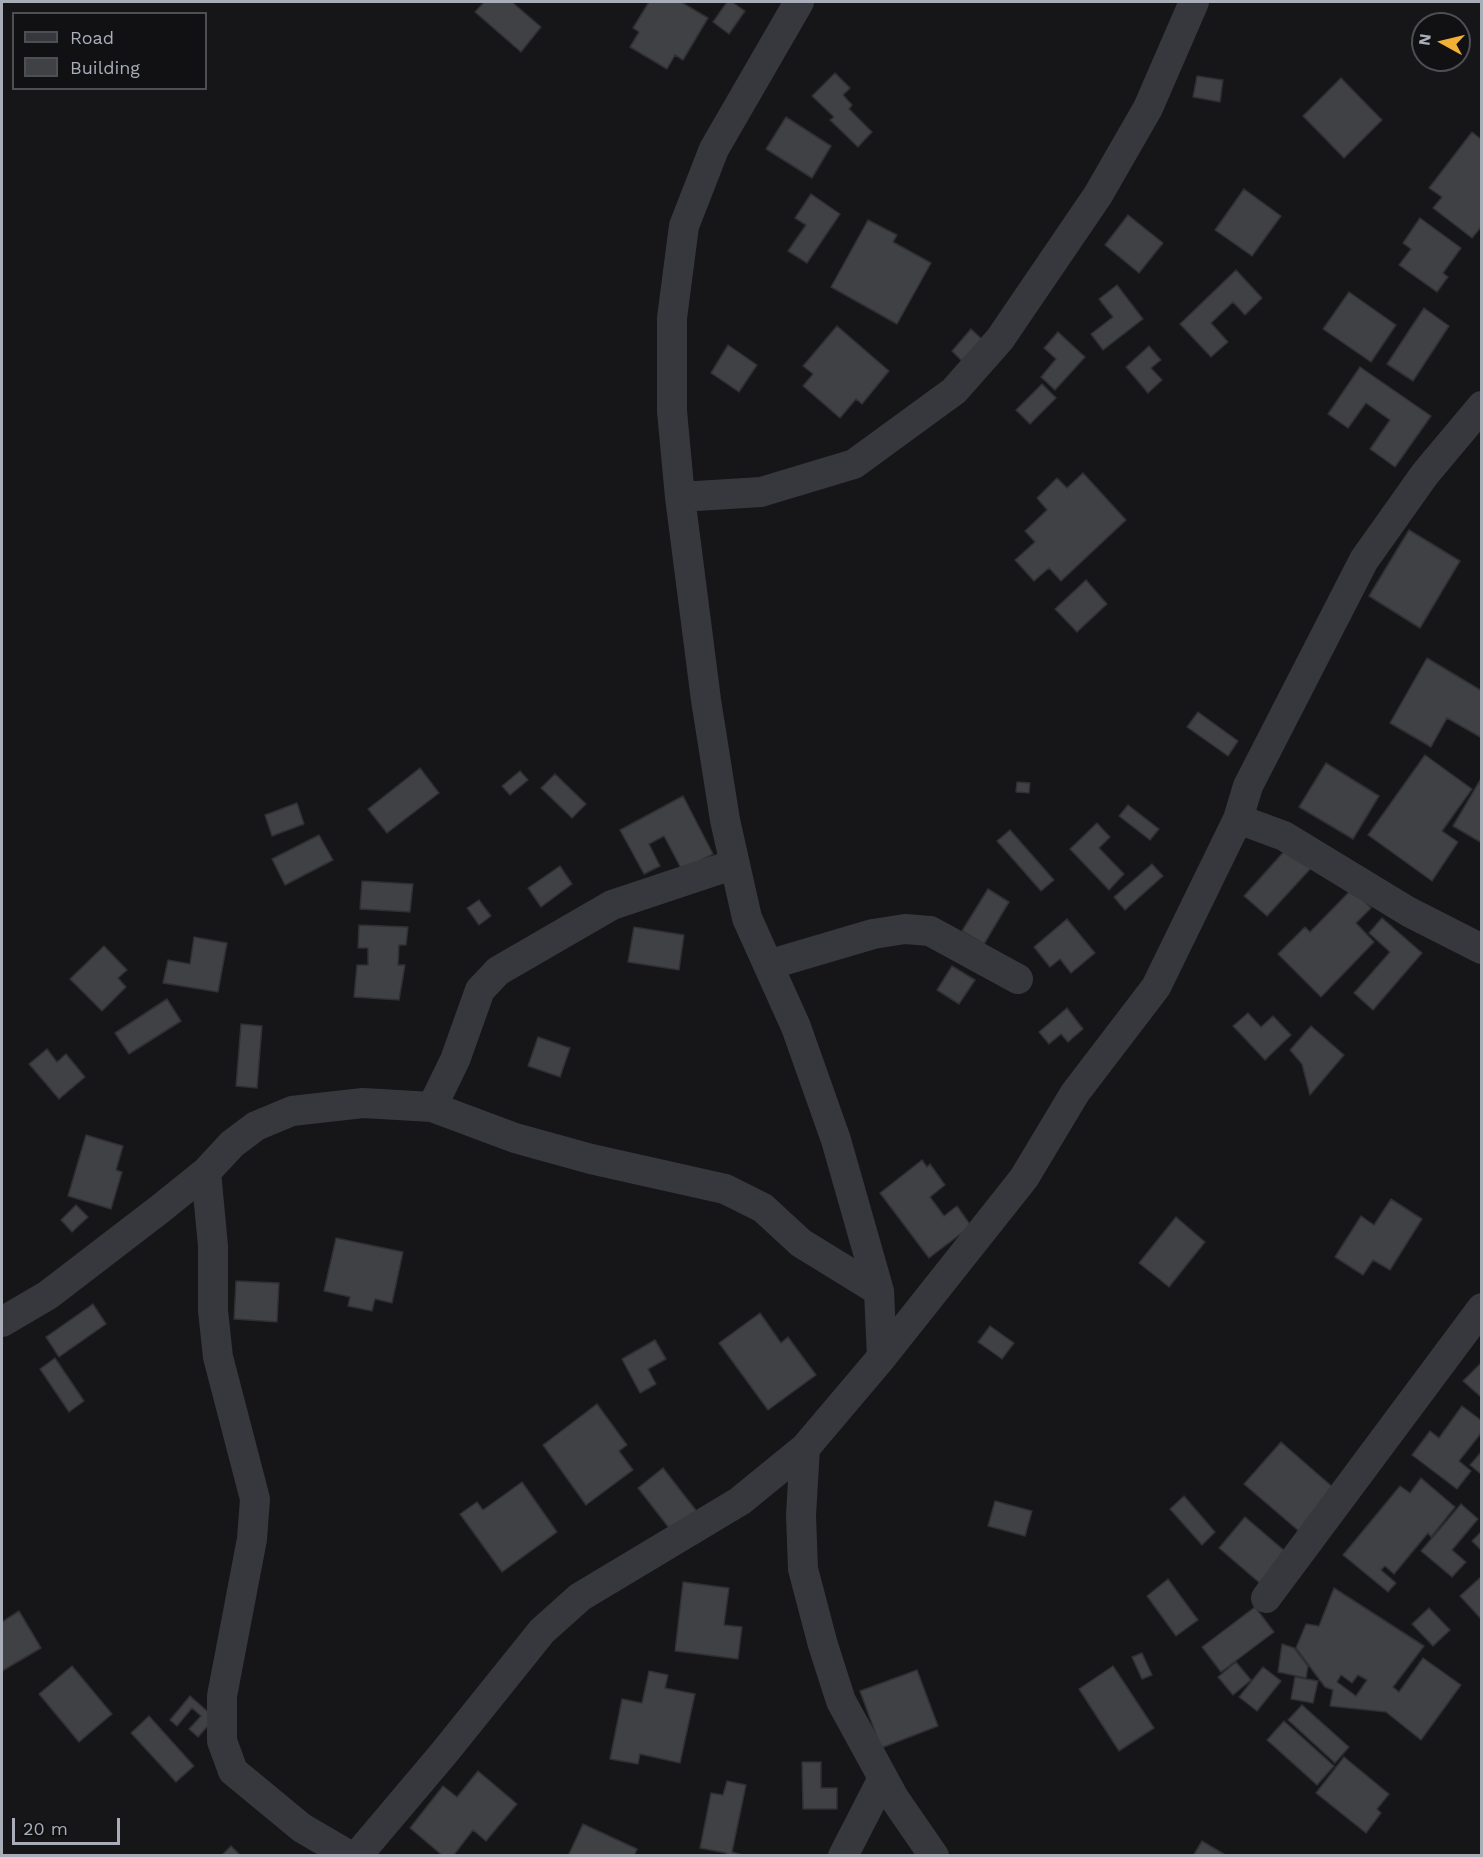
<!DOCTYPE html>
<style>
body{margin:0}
#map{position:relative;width:1483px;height:1857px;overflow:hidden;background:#161618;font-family:"Work Sans",sans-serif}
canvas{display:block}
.frame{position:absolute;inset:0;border:3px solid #a8adb8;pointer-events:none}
.legend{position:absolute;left:12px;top:12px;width:195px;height:78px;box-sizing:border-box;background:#111113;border:2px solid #4d4f55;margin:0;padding:8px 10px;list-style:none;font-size:18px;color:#a8adb8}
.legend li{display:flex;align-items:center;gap:12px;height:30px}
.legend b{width:30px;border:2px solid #4d4f55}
.north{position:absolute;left:1411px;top:12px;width:60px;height:60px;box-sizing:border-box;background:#111113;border:2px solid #4d4f55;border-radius:50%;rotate:278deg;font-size:16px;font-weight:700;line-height:24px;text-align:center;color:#a8adb8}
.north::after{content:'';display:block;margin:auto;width:21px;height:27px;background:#f2b134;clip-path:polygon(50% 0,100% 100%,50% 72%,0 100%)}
.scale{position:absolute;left:12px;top:1818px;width:108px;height:27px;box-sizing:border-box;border:3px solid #a8adb8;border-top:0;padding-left:8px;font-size:18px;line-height:21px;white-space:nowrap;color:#a8adb8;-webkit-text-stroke:4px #111113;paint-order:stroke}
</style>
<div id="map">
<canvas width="1483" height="1857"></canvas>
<div class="frame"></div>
<ul class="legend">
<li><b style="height:8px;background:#37383d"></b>Road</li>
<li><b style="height:16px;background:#404145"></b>Building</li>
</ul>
<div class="north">N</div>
<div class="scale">20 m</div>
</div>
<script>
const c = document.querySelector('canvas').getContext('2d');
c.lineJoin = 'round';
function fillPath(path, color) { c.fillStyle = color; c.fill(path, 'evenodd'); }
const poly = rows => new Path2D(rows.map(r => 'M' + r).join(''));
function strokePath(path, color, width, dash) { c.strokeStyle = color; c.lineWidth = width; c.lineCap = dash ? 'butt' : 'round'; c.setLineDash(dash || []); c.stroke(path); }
const building = poly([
 [484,2,512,2,541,27,521,52,475,12,484,2],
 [649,2,681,2,708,18,683,60,675,55,667,69,630,47,639,32,633,28,649,2],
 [727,2,732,2,745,11,729,34,713,22,727,2],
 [835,73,850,88,843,95,852,105,849,109,872,132,858,147,830,120,834,117,812,96,835,73],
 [1197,76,1223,80,1220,102,1193,97,1197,76],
 [1341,78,1382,120,1344,158,1303,116,1341,78],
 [786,117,831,146,812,178,766,149,786,117],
 [1472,132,1482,140,1482,226,1472,238,1433,208,1442,197,1429,188,1472,132],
 [1244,189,1281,216,1252,256,1215,230,1244,189],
 [811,194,840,214,807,263,788,251,806,225,795,218,811,194],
 [1128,215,1163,243,1139,273,1105,245,1128,215],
 [1420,218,1461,248,1443,273,1448,277,1437,292,1399,265,1411,249,1403,243,1420,218],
 [868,220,897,235,893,242,931,263,897,324,831,287,868,220],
 [1236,270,1262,298,1245,315,1233,302,1211,323,1228,342,1211,357,1180,324,1236,270],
 [1117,285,1143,319,1103,350,1091,334,1113,317,1099,299,1117,285],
 [1349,292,1396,325,1371,362,1323,329,1349,292],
 [1424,308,1449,326,1413,381,1387,364,1424,308],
 [837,326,889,371,862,404,856,399,840,418,803,386,813,374,803,366,837,326],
 [971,329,985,342,965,364,952,351,971,329],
 [1058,332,1085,357,1055,390,1041,377,1056,359,1044,348,1058,332],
 [728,345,757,365,739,392,711,373,728,345],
 [1149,346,1161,360,1151,368,1162,380,1148,393,1126,367,1149,346],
 [1360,367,1431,416,1395,467,1370,449,1390,420,1366,403,1348,428,1328,414,1360,367],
 [1042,384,1056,398,1030,424,1016,410,1042,384],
 [1083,473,1126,520,1061,581,1049,568,1034,581,1015,560,1035,542,1025,531,1047,510,1037,498,1057,478,1067,488,1083,473],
 [1409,530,1460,561,1420,628,1369,596,1409,530],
 [1086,580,1107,604,1077,632,1055,609,1086,580],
 [1427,658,1482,691,1482,738,1447,718,1431,747,1390,723,1427,658],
 [1198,712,1238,741,1228,756,1187,727,1198,712],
 [1425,755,1472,789,1442,831,1458,842,1432,881,1368,835,1425,755],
 [1326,763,1379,796,1353,839,1299,807,1326,763],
 [420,768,439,793,387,833,368,809,420,768],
 [520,771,528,780,510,795,502,786,520,771],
 [555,774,586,804,572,818,541,788,555,774],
 [1482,777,1482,843,1453,826,1482,777],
 [1017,782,1030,783,1029,793,1016,792,1017,782],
 [683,796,713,854,682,870,664,836,649,844,660,866,644,874,620,830,683,796],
 [297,803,304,824,272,836,265,815,297,803],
 [1128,805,1159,829,1150,840,1119,816,1128,805],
 [1097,823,1110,837,1099,848,1124,874,1109,890,1070,849,1097,823],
 [1010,830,1054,880,1041,891,997,841,1010,830],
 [319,835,333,860,285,885,272,859,319,835],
 [1289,846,1312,867,1267,916,1244,896,1289,846],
 [1152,864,1163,876,1125,910,1114,897,1152,864],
 [560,866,572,884,541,907,528,888,560,866],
 [362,881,413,884,410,912,360,909,362,881],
 [988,889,1009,902,984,944,962,931,988,889],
 [1352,889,1371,908,1356,923,1374,942,1321,997,1278,954,1305,927,1310,932,1352,889],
 [479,900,491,916,479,925,467,908,479,900],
 [1382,918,1422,953,1373,1010,1354,993,1390,952,1369,933,1382,918],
 [1067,919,1095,953,1071,973,1060,959,1050,967,1034,947,1067,919],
 [359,925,408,927,406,945,399,945,398,965,405,965,399,1000,354,997,357,965,368,965,368,948,358,948,359,925],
 [634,927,684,935,679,970,628,962,634,927],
 [194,937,227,943,218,992,163,983,168,960,190,964,194,937],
 [104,946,127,970,118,978,126,987,102,1011,70,979,104,946],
 [952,966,975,980,959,1004,937,990,952,966],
 [167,999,181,1021,129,1054,115,1033,167,999],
 [1067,1008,1083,1029,1068,1042,1061,1034,1049,1044,1039,1032,1067,1008],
 [1248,1013,1261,1027,1273,1016,1291,1035,1265,1060,1233,1026,1248,1013],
 [241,1024,262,1026,257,1088,236,1086,241,1024],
 [1311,1026,1344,1055,1310,1095,1302,1064,1290,1050,1311,1026],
 [538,1037,570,1048,560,1077,528,1066,538,1037],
 [47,1049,57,1062,66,1054,85,1077,59,1099,29,1064,47,1049],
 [86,1135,123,1146,116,1170,122,1172,111,1209,68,1196,86,1135],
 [922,1160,927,1167,930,1164,945,1185,930,1197,944,1216,957,1206,971,1226,929,1258,880,1193,922,1160],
 [1391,1199,1422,1219,1390,1270,1373,1260,1363,1275,1335,1257,1361,1216,1374,1225,1391,1199],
 [76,1205,88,1217,72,1232,61,1220,76,1205],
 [1176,1217,1205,1242,1169,1287,1139,1263,1176,1217],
 [336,1238,403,1252,392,1303,375,1299,372,1311,348,1306,350,1297,324,1291,336,1238],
 [236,1281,279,1283,277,1322,234,1319,236,1281],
 [93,1304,106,1324,59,1357,46,1337,93,1304],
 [760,1313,781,1343,788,1337,816,1375,768,1410,719,1343,760,1313],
 [990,1326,1014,1343,1002,1359,978,1342,990,1326],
 [655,1340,666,1359,648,1369,656,1384,640,1393,622,1359,655,1340],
 [55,1358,84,1401,69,1412,40,1369,55,1358],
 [1482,1362,1482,1398,1463,1381,1482,1362],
 [597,1404,627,1445,619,1451,633,1470,586,1505,543,1445,597,1404],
 [1462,1406,1482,1421,1482,1432,1459,1461,1471,1471,1457,1489,1412,1455,1430,1431,1439,1438,1462,1406],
 [1281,1442,1336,1490,1300,1532,1244,1484,1281,1442],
 [1482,1451,1482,1475,1470,1465,1482,1451],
 [663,1468,698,1513,673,1533,638,1488,663,1468],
 [1421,1478,1455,1507,1431,1537,1428,1533,1394,1574,1385,1566,1381,1570,1396,1583,1388,1592,1343,1555,1400,1486,1410,1493,1421,1478],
 [522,1482,557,1532,502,1572,460,1514,477,1502,483,1510,522,1482],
 [1184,1496,1215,1532,1202,1545,1170,1509,1184,1496],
 [995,1501,1032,1511,1025,1536,988,1526,995,1501],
 [1461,1504,1478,1519,1452,1550,1466,1562,1452,1577,1421,1551,1461,1504],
 [1245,1517,1287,1553,1261,1584,1219,1548,1245,1517],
 [1482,1531,1482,1551,1472,1541,1482,1531],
 [1482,1576,1482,1620,1460,1596,1482,1576],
 [1168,1579,1198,1620,1176,1636,1147,1596,1168,1579],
 [683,1582,729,1588,724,1625,742,1627,738,1659,675,1651,683,1582],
 [1334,1588,1424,1646,1393,1687,1399,1692,1423,1658,1461,1685,1421,1740,1386,1712,1330,1706,1333,1690,1325,1687,1296,1648,1306,1624,1319,1626,1334,1588],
 [1341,1675,1352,1683,1358,1675,1367,1680,1356,1696,1337,1682,1341,1675],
 [1255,1607,1274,1632,1221,1672,1202,1647,1255,1607],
 [1429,1608,1450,1630,1433,1646,1412,1624,1429,1608],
 [19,1611,41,1648,2,1671,2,1622,19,1611],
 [1282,1644,1294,1648,1308,1666,1306,1678,1278,1672,1282,1644],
 [1142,1653,1152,1675,1142,1679,1132,1657,1142,1653],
 [1236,1662,1251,1680,1233,1695,1218,1677,1236,1662],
 [72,1666,112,1714,79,1742,39,1694,72,1666],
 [1113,1666,1154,1728,1119,1751,1079,1689,1113,1666],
 [1263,1667,1281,1681,1257,1711,1239,1697,1263,1667],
 [917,1670,938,1726,881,1748,860,1691,917,1670],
 [649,1671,668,1675,665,1688,695,1694,680,1763,640,1754,638,1764,610,1759,622,1699,642,1703,649,1671],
 [1295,1677,1318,1681,1313,1703,1291,1699,1295,1677],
 [190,1696,215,1718,198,1737,189,1729,201,1716,192,1708,177,1726,170,1720,190,1696],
 [1302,1705,1349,1747,1335,1763,1288,1720,1302,1705],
 [149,1716,194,1766,176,1782,131,1733,149,1716],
 [1284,1721,1334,1766,1317,1785,1267,1740,1284,1721],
 [1344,1757,1389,1794,1377,1809,1381,1813,1366,1833,1316,1793,1344,1757],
 [802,1762,821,1762,821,1788,837,1788,837,1809,803,1809,802,1762],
 [478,1771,517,1804,486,1841,473,1830,453,1856,443,1856,410,1828,443,1786,457,1797,478,1771],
 [727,1781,746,1785,732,1852,746,1856,725,1856,726,1853,700,1848,711,1793,723,1795,727,1781],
 [583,1824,637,1849,634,1856,568,1856,583,1824],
 [1202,1841,1227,1856,1193,1856,1202,1841],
 [231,1846,241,1856,221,1856,231,1846]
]);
const street = poly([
 [680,497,761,492,854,464,954,391,1000,339,1098,195,1148,108,1194,2],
 [1238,819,1284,836,1409,912,1482,949],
 [768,965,873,934,905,929,930,931,1018,979],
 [432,1107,455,1060,480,990,498,971,612,905,735,864],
 [206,1172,213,1246,213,1311,218,1357,255,1499,252,1539,222,1696,222,1741,233,1771,302,1828,350,1856],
 [2,1322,48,1295,160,1209,206,1172,232,1144,256,1126,292,1111,363,1103,432,1107,515,1138,591,1159,725,1189,763,1208,801,1243,879,1291],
 [882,1357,1024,1178,1075,1093,1156,987,1238,819,1248,786,1364,560,1425,474,1482,406],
 [805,1448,801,1515,803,1569,823,1645,841,1701,894,1798,934,1856],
 [1266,1598,1482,1308],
 [357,1856,444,1753,542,1631,580,1597,740,1501,805,1448,882,1357,879,1291,836,1140,796,1027,747,918,725,820,706,700,680,497,672,411,672,318,684,226,714,149,799,2],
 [843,1856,883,1778]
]);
fillPath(building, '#404145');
strokePath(building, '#303034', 1.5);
strokePath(street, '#37383d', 30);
</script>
